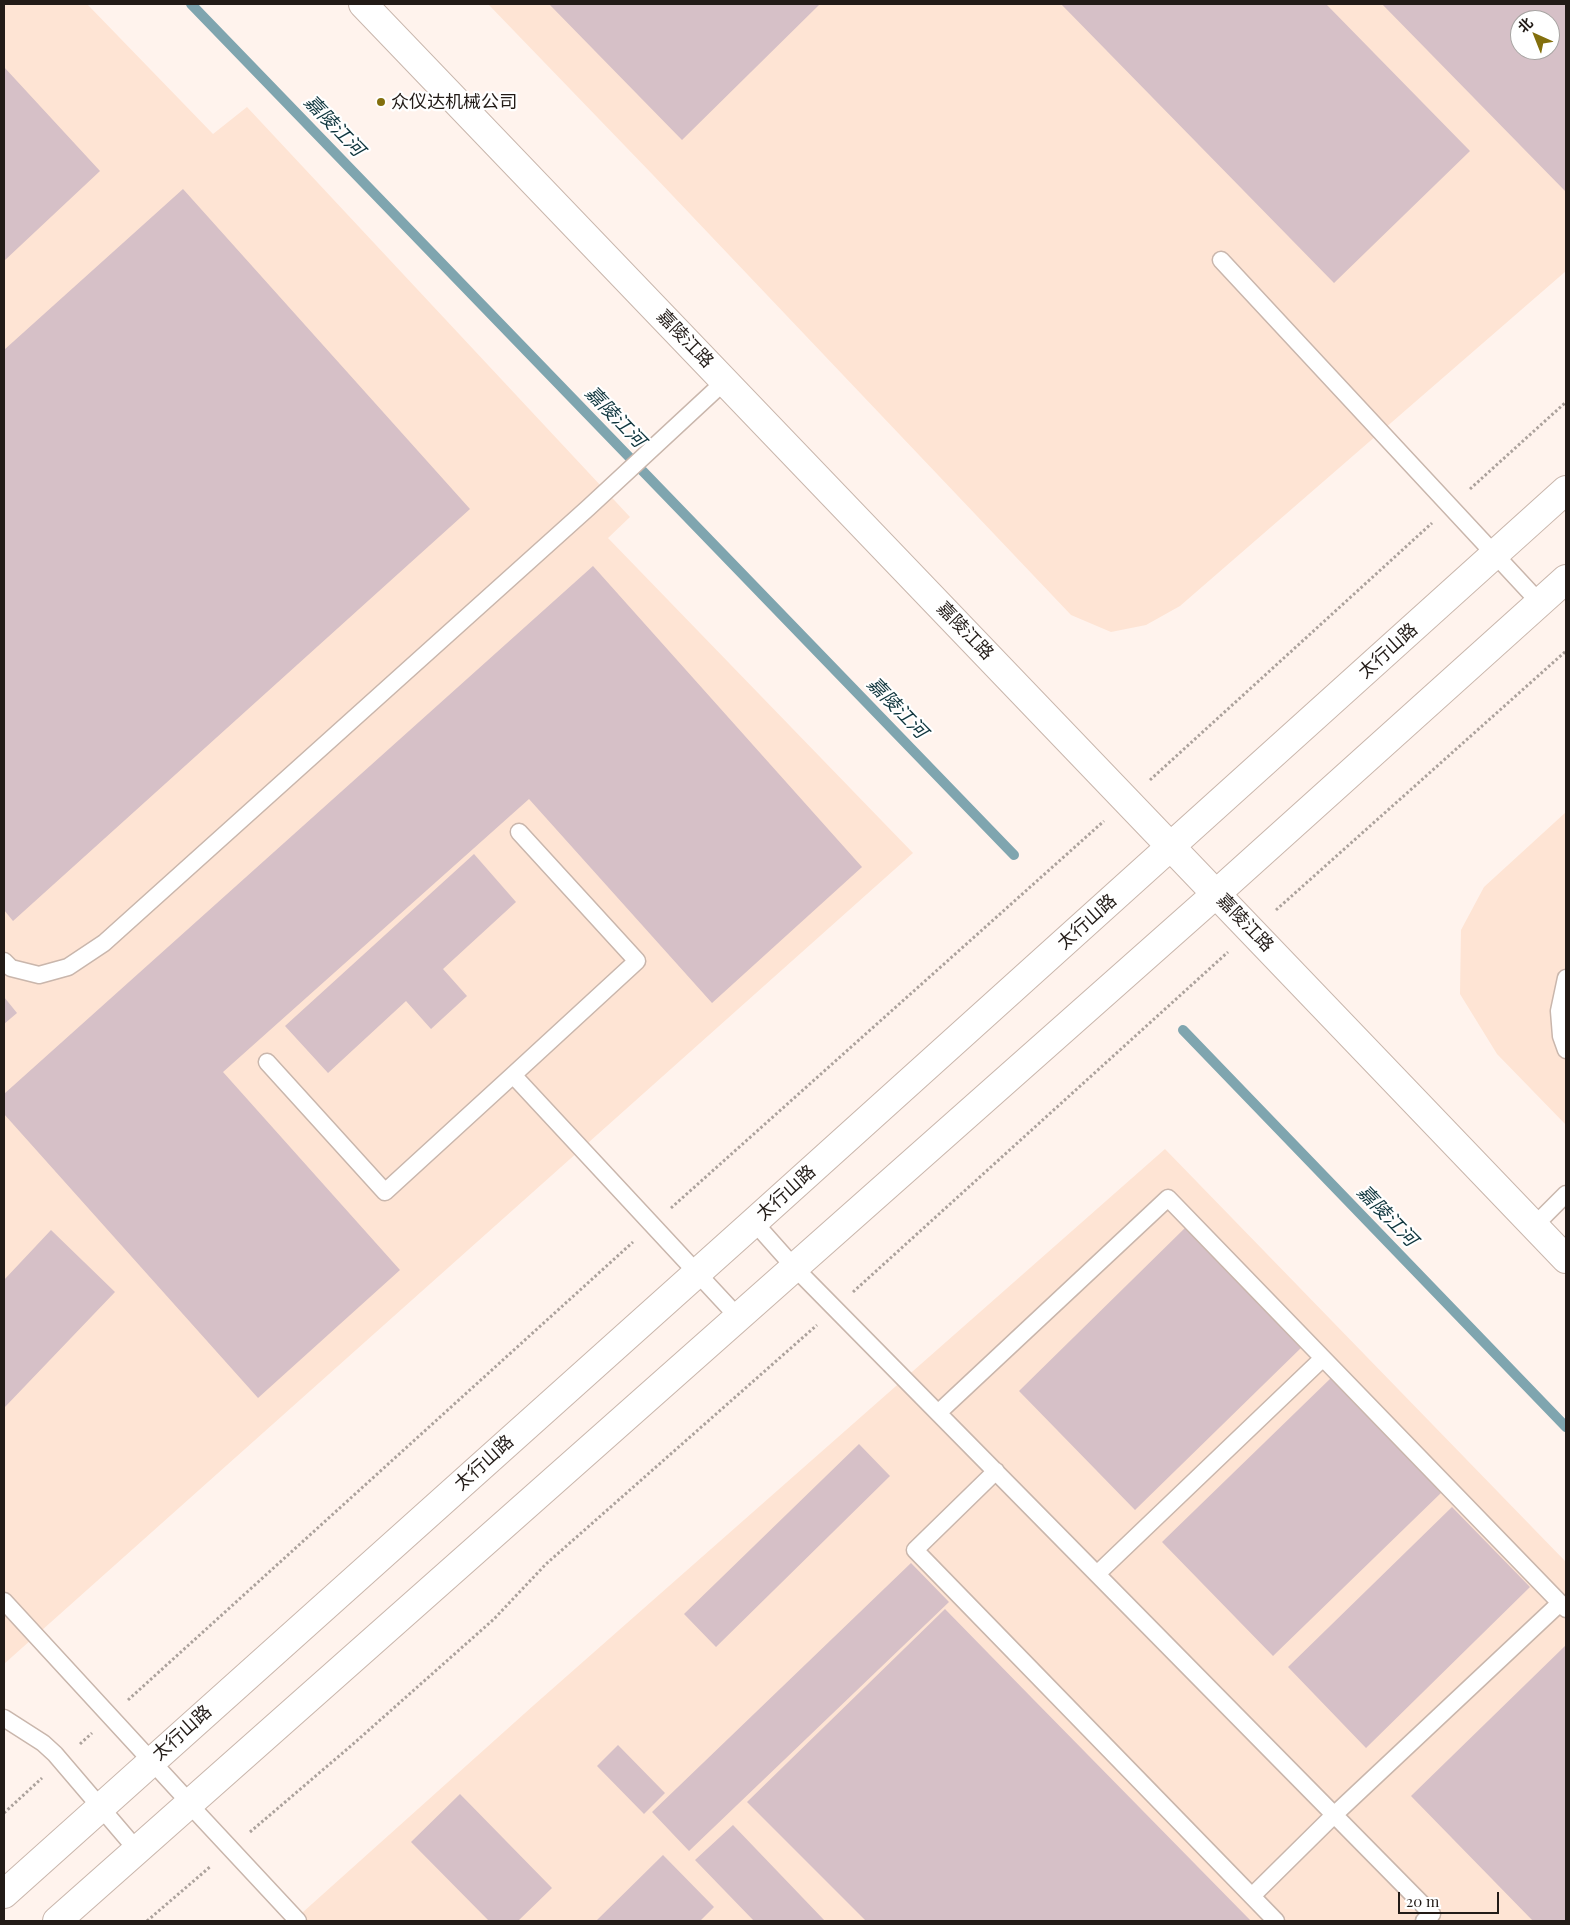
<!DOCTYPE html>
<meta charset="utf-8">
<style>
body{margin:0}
#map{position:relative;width:1570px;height:1925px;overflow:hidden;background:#fff3ed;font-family:"Playfair Display","Noto Sans SC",serif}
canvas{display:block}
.frame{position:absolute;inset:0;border:5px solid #221b17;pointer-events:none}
.north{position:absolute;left:1510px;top:10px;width:50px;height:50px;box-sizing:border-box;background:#fff;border:1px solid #a7a4a2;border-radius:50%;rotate:316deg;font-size:14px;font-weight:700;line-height:20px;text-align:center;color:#221b17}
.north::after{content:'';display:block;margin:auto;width:18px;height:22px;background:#836f0d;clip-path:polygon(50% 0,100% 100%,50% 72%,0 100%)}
.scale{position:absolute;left:1398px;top:1892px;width:101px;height:22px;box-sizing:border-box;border:2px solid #221b17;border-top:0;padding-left:6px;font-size:15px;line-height:18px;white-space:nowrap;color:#221b17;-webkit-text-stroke:4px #fff;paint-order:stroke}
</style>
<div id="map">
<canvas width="1570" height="1925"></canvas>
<div class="frame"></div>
<div class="north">北</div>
<div class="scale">20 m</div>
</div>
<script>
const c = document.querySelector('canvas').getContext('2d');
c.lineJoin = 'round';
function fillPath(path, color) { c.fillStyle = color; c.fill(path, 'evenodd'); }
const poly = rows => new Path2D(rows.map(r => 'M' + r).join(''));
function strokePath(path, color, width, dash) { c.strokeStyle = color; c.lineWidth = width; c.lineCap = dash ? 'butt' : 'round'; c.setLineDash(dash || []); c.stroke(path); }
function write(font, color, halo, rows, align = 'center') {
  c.font = font + ' "Playfair Display","Noto Sans SC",serif'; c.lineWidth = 4.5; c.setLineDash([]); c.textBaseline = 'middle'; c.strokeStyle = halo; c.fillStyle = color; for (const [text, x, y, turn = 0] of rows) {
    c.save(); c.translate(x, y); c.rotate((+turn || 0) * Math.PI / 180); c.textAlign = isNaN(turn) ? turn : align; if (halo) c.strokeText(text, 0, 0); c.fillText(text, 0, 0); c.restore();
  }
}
const built = poly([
 [4,4,87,4,213,134,247,107,630,517,608,538,913,853,4,1664],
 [488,4,1566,4,1566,271,1180,606,1146,625,1111,632,1071,615,653,175],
 [1520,20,1550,20,1550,50,1520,50],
 [1566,812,1566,1125,1497,1054,1460,994,1461,930,1484,887],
 [1165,1149,1566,1562,1566,1921,293,1921,534,1705]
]);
const stream = poly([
 [191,4,1014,855],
 [1183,1030,1566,1427]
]);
const building = poly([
 [549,4,818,4,819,5,682,140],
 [1061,4,1326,4,1470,151,1334,283],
 [1382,4,1566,4,1566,192],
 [1520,20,1550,20,1550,50,1520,50],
 [4,67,100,171,4,261],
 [183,189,470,509,13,921,4,910,4,350],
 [593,566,862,867,712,1003,529,799,223,1072,400,1270,258,1398,4,1114,4,1094],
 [474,854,516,902,443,969,467,996,431,1029,406,1001,328,1073,285,1026],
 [4,997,17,1013,4,1024],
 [1187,1226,1304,1345,1135,1510,1019,1391],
 [51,1230,115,1292,4,1408,4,1280],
 [1332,1377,1443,1491,1273,1656,1162,1542],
 [859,1444,890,1476,716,1647,684,1614],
 [1452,1507,1530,1587,1366,1748,1288,1667],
 [911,1563,949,1602,689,1851,652,1812],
 [945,1609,1032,1698,1251,1921,866,1921,747,1802],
 [1566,1645,1566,1921,1533,1921,1411,1796],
 [618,1745,665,1793,644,1814,597,1766],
 [460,1794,552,1888,518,1921,489,1921,411,1842],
 [733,1825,825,1921,754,1921,695,1860],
 [663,1855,714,1907,700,1921,596,1921]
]);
const path = poly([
 [1470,489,1566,402],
 [1150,780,1432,523],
 [1276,910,1566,651],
 [671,1208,1104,821],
 [853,1292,1228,952],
 [128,1700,633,1242],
 [80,1744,92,1733],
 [4,1813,42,1778],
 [250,1832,352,1745,494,1619,546,1564,817,1325],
 [147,1921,211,1866]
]);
const lane = poly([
 [1221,260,1540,603],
 [4,961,11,968,39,975,68,967,104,943,588,508,725,381],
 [1566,978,1559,1011,1561,1036,1566,1050],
 [267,1062,385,1192,513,1075,637,961,519,832],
 [513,1075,738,1317],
 [754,1222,794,1267,1432,1914,1424,1921],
 [1534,1226,1566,1194],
 [938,1413,1168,1198,1566,1609],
 [996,1471,915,1550,1276,1921],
 [1097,1574,1323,1358],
 [4,1601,190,1803],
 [4,1718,43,1743,55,1754,137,1850],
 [189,1804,298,1921],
 [1252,1896,1334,1815,1560,1603]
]);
const secondary = poly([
 [363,4,1566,1259],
 [4,1894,754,1222,1566,490],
 [57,1921,1217,893,1566,579]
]);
const markers = [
 [381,102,5,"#836f0d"]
];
const poiNames = [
 ["众仪达机械公司",391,102]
];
const streetNames = [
 ["嘉陵江路",685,339,46],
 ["嘉陵江路",965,631,46],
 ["太行山路",1388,651,-42],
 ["太行山路",1087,922,-42],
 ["嘉陵江路",1245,923,46],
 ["太行山路",786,1193,-42],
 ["太行山路",484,1463,-42],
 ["太行山路",182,1733,-42]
];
const waterNames = [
 ["嘉陵江河",334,126,46],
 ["嘉陵江河",615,417,46],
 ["嘉陵江河",897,708,46],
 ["嘉陵江河",1387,1216,46]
];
fillPath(built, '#fee4d4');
strokePath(stream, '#7fa5af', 10);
fillPath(building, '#d6c0c7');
strokePath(lane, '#c9b6ac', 19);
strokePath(secondary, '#c9b6ac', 30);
strokePath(path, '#aca29c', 3, [2.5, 2.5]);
strokePath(lane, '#fff', 16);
strokePath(secondary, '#fff', 28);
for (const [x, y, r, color] of markers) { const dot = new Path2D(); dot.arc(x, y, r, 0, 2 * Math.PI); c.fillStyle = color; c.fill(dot); strokePath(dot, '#fff', 2); }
write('18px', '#221b17', '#fff', poiNames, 'left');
write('18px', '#221b17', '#fff', streetNames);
write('italic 19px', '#0f353d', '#fff', waterNames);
</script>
